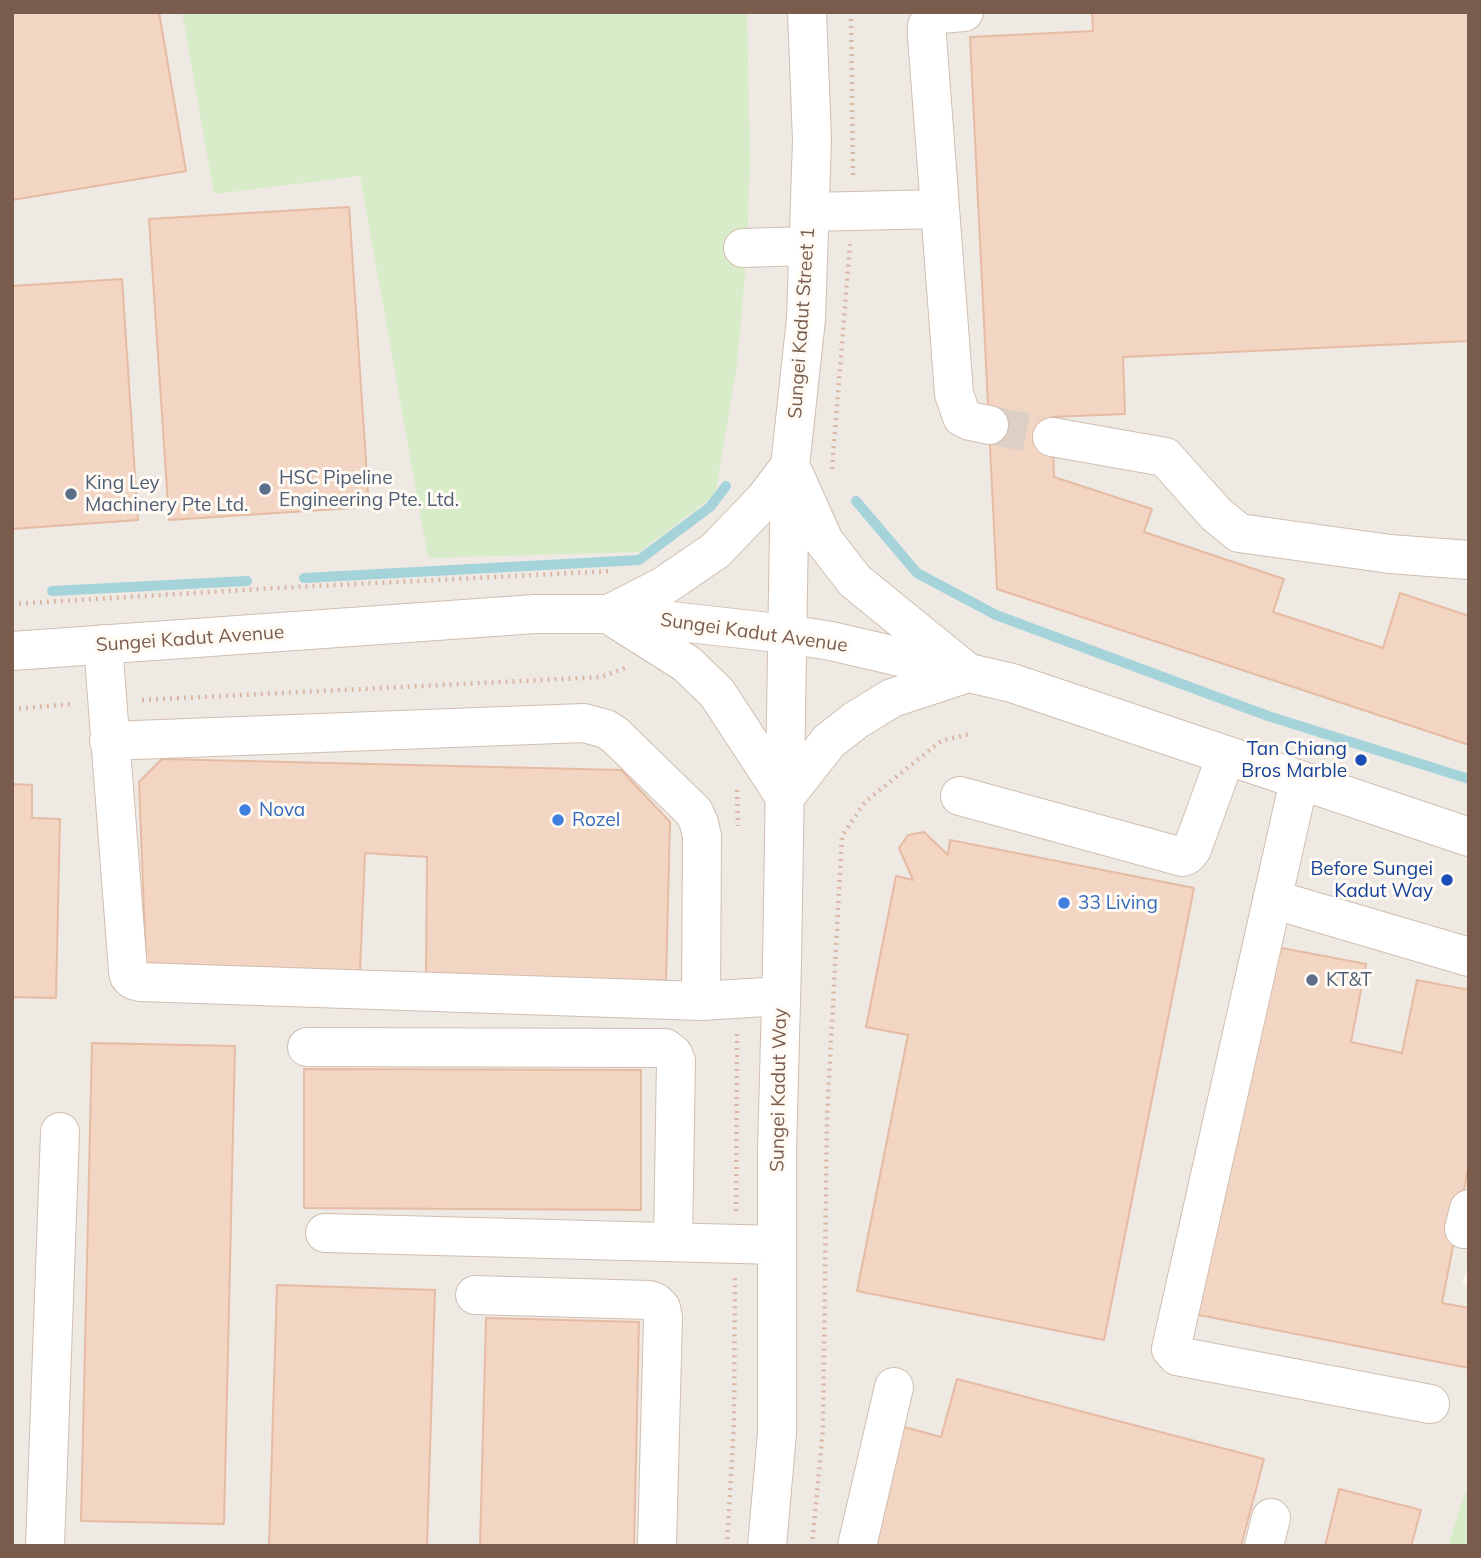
<!DOCTYPE html>
<style>
body{margin:0}
#map{position:relative;width:1481px;height:1558px;overflow:hidden;background:#fdf6ec;font-family:Mulish,sans-serif}
canvas{display:block}
.frame{position:absolute;inset:0;border:14px solid #7a5c4d;pointer-events:none}
</style>
<div id="map">
<canvas width="1481" height="1558"></canvas>
<div class="frame"></div>
</div>
<script>
const c = document.querySelector('canvas').getContext('2d');
c.lineJoin = 'round';
function fillPath(path, color) { c.fillStyle = color; c.fill(path, 'evenodd'); }
const poly = rows => new Path2D(rows.map(r => 'M' + r).join(''));
function strokePath(path, color, width, dash) { c.strokeStyle = color; c.lineWidth = width; c.lineCap = dash ? 'butt' : 'round'; c.setLineDash(dash || []); c.stroke(path); }
function write(font, color, halo, rows, align = 'center') {
  c.font = font + ' Mulish,sans-serif'; c.lineWidth = 6; c.setLineDash([]); c.textBaseline = 'middle'; c.strokeStyle = halo; c.fillStyle = color; for (const [text, x, y, turn = 0] of rows) {
    c.save(); c.translate(x, y); c.rotate((+turn || 0) * Math.PI / 180); c.textAlign = isNaN(turn) ? turn : align; if (halo) c.strokeText(text, 0, 0); c.fillText(text, 0, 0); c.restore();
  }
}
const industrial = poly([
 [12,12,1469,12,1469,1265,1462,1284,1469,1286,1469,1494,1465,1494,1448,1546,12,1546]
]);
const green = poly([
 [182,12,747,12,750,158,747,252,737,365,715,495,639,552,428,558,360,176,214,194],
 [1465,1493,1469,1494,1469,1546,1448,1546]
]);
const stream = poly([
 [856,501,917,573,996,615,1268,716,1469,779],
 [304,578,639,560,710,507,726,486],
 [52,591,247,581]
]);
const building = poly([
 [12,12,159,12,186,171,12,200,12,12],
 [1092,12,1469,12,1469,341,1123,357,1125,414,1052,417,1054,477,1152,509,1144,532,1284,579,1273,612,1383,648,1400,593,1469,616,1469,745,997,589,970,37,1093,31,1092,12],
 [349,207,369,507,169,520,149,219,349,207],
 [122,279,138,520,12,529,12,286,122,279],
 [162,759,621,770,670,822,666,980,426,978,427,857,365,853,360,971,146,963,139,782,162,759],
 [12,784,32,785,32,818,60,819,56,998,12,997,12,784],
 [924,832,948,855,950,840,1194,888,1104,1340,857,1291,908,1035,866,1027,896,876,913,880,899,848,908,835,924,832],
 [1266,945,1366,964,1351,1042,1402,1053,1417,980,1469,990,1469,1164,1442,1303,1469,1308,1469,1368,1194,1314,1266,945],
 [92,1043,235,1046,224,1524,81,1521,92,1043],
 [304,1069,641,1070,641,1210,304,1208,304,1069],
 [277,1285,435,1290,427,1546,269,1546,277,1285],
 [486,1318,639,1322,634,1546,480,1546,486,1318],
 [957,1379,1264,1459,1241,1546,866,1546,897,1425,941,1437,957,1379],
 [1339,1489,1421,1510,1411,1546,1325,1546,1339,1489]
]);
const minorTunnel = poly([
 [989,425,1052,437]
]);
const path = poly([
 [851,12,853,176],
 [832,469,850,244],
 [12,604,277,588,613,571],
 [142,700,601,677,628,667],
 [12,709,74,704],
 [737,790,738,826],
 [736,1211,737,1031],
 [727,1546,734,1423,735,1276],
 [812,1546,823,1428,827,1116,842,836,865,802,941,741,969,734]
]);
const minor = poly([
 [964,12,940,14,931,19,927,26,927,36,954,394,962,417,970,421,989,425],
 [810,212,940,209],
 [743,248,808,246],
 [1052,437,1165,457,1216,514,1239,533,1390,554,1469,560],
 [794,474,824,541,855,581,962,668],
 [609,614,662,587,715,551,764,500,790,466],
 [616,619,687,664,717,693,785,797],
 [103,644,128,971,129,976,133,980,140,982,701,1001,781,996],
 [12,651,535,614,609,614,787,634,831,641,1012,683,1469,837],
 [109,741,584,723,606,729,615,735,694,812,699,823,702,836,701,1001],
 [1299,781,1171,1349,1177,1356,1430,1404],
 [960,796,1182,857,1187,855,1192,849,1226,756],
 [785,797,829,741,856,720,892,698,968,673],
 [1272,899,1469,957],
 [307,1047,665,1048,673,1054,676,1061,673,1242],
 [1464,1229,1469,1209],
 [325,1233,777,1245],
 [475,1295,649,1300,655,1302,661,1308,663,1318,657,1546],
 [45,1546,60,1132],
 [767,1546,777,1433,777,1151,782,964,790,466,806,319,812,140,807,12],
 [857,1546,894,1387],
 [1264,1546,1271,1518]
]);
const markers = [
 [265,489,7,"#5c6f8a"],
 [71,494,7,"#5c6f8a"],
 [1361,760,7,"#1a4fb4"],
 [245,810,7,"#3f7fe0"],
 [558,820,7,"#3f7fe0"],
 [1447,880,7,"#1a4fb4"],
 [1064,903,7,"#3f7fe0"],
 [1312,980,7,"#5c6f8a"]
];
const streetNames = [
 ["Sungei Kadut Street 1",802,323,-86],
 ["Sungei Kadut Avenue",754,633,8],
 ["Sungei Kadut Avenue",190,639,-4],
 ["Sungei Kadut Way",779,1090,-89]
];
const serviceNames = [
 ["HSC Pipeline",279,478],
 ["Engineering Pte. Ltd.",279,500],
 ["King Ley",85,483],
 ["Machinery Pte Ltd.",85,505],
 ["KT&T",1326,980]
];
const transitNames = [
 ["Tan Chiang",1347,749],
 ["Bros Marble",1347,771],
 ["Before Sungei",1433,869],
 ["Kadut Way",1433,891]
];
const shopNames = [
 ["Nova",259,810],
 ["Rozel",572,820],
 ["33 Living",1078,903]
];
fillPath(industrial, '#efe9e4');
fillPath(green, '#d8ecc9');
strokePath(stream, '#a5d3da', 10);
fillPath(building, '#f3d5c3');
strokePath(building, '#e6bba3', 2);
strokePath(minorTunnel, '#dcd0c4', 38, [38, 19]);
strokePath(minor, '#d1beb0', 40);
strokePath(path, '#d9b8a5', 4.5, [2, 5]);
strokePath(minor, '#fff', 38);
for (const [x, y, r, color] of markers) { const dot = new Path2D(); dot.arc(x, y, r, 0, 2 * Math.PI); c.fillStyle = color; c.fill(dot); strokePath(dot, '#fffaf3', 2.5); }
write('19px', '#7a5c4d', '#fffaf3', streetNames);
write('19px', '#4e5e75', '#fffaf3', serviceNames, 'left');
write('19px', '#164399', '#fffaf3', transitNames, 'right');
write('19px', '#366cbe', '#fffaf3', shopNames, 'left');
</script>
